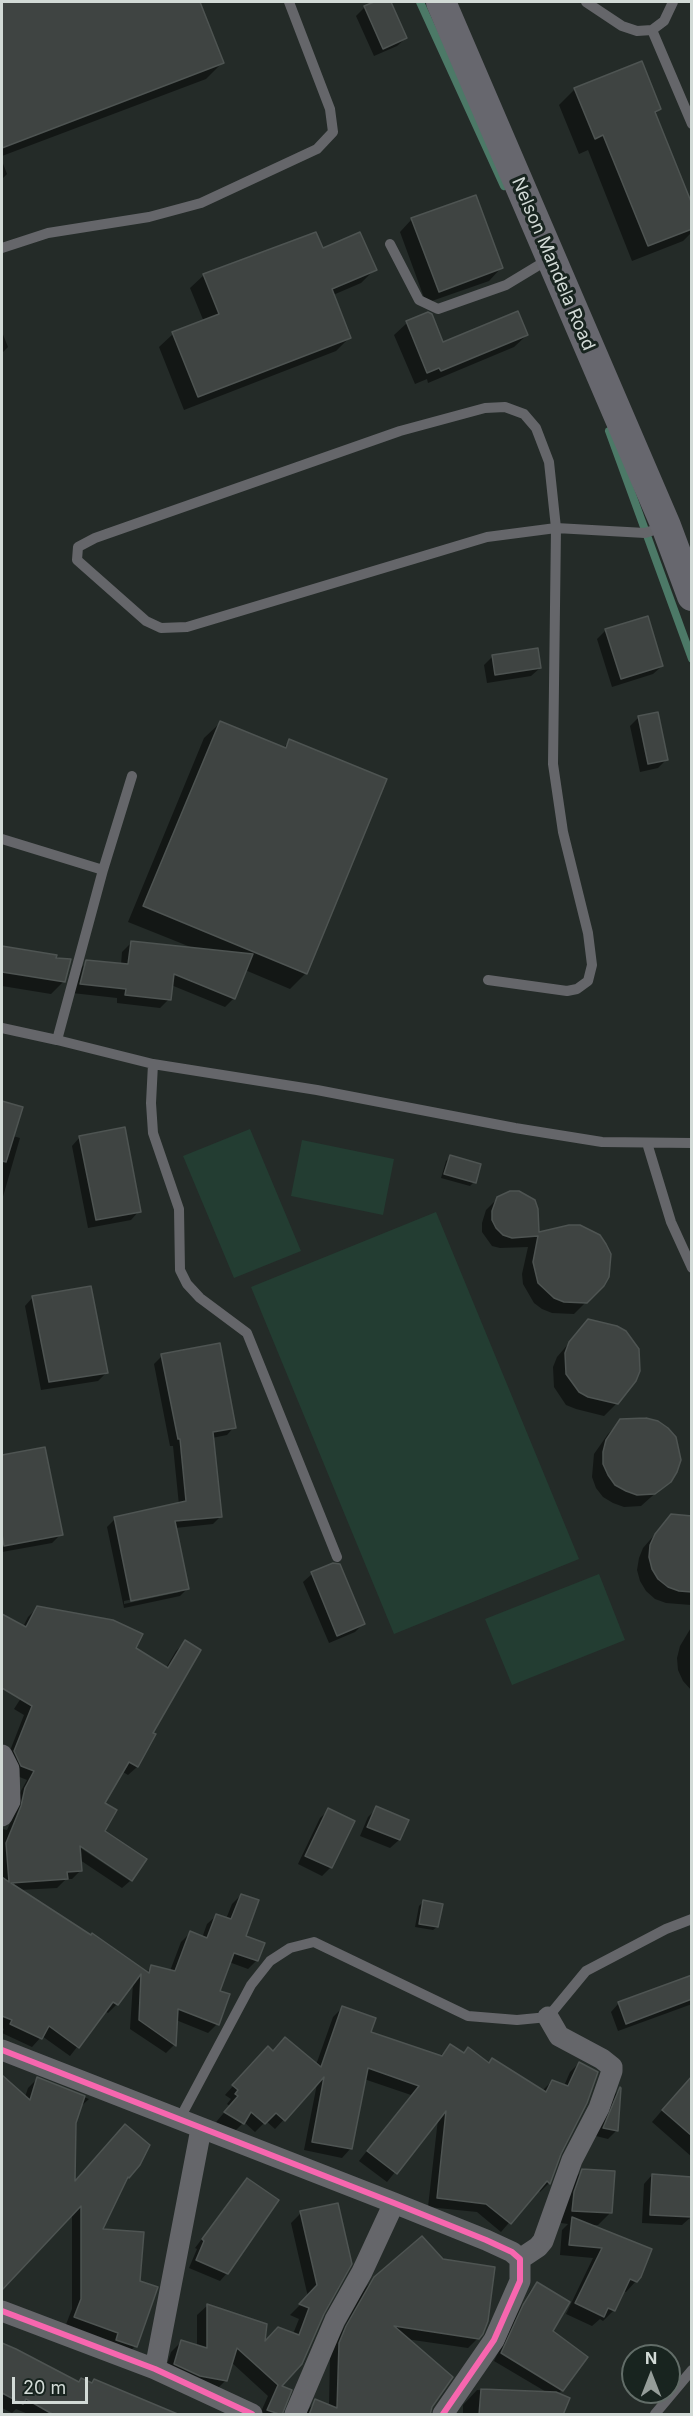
<!DOCTYPE html>
<style>
body{margin:0}
#map{position:relative;width:693px;height:2416px;overflow:hidden;background:#242b28;font-family:Inter,sans-serif}
canvas{display:block}
.frame{position:absolute;inset:0;border:3px solid #d2dad6;pointer-events:none}
.north{position:absolute;left:621px;top:2344px;width:60px;height:60px;box-sizing:border-box;background:#18241f;border:2px solid #626d68;border-radius:50%;rotate:0deg;font-size:16px;font-weight:700;line-height:24px;text-align:center;color:#d2dad6}
.north::after{content:'';display:block;margin:auto;width:21px;height:27px;background:#959d99;clip-path:polygon(50% 0,100% 100%,50% 72%,0 100%)}
.scale{position:absolute;left:12px;top:2377px;width:76px;height:27px;box-sizing:border-box;border:3px solid #d2dad6;border-top:0;padding-left:8px;font-size:18px;line-height:21px;white-space:nowrap;color:#d2dad6;-webkit-text-stroke:4px #18241f;paint-order:stroke}
</style>
<div id="map">
<canvas width="693" height="2416"></canvas>
<div class="frame"></div>
<div class="north">N</div>
<div class="scale">20 m</div>
</div>
<script>
const c = document.querySelector('canvas').getContext('2d');
c.lineJoin = 'round';
function fillPath(path, color) { c.fillStyle = color; c.fill(path, 'evenodd'); }
const poly = rows => new Path2D(rows.map(r => 'M' + r).join(''));
function strokePath(path, color, width, dash) { c.strokeStyle = color; c.lineWidth = width; c.lineCap = dash ? 'butt' : 'round'; c.setLineDash(dash || []); c.stroke(path); }
function write(font, color, halo, rows, align = 'center') {
  c.font = font + ' Inter,sans-serif'; c.lineWidth = 6; c.setLineDash([]); c.textBaseline = 'middle'; c.strokeStyle = halo; c.fillStyle = color; for (const [text, x, y, turn = 0] of rows) {
    c.save(); c.translate(x, y); c.rotate((+turn || 0) * Math.PI / 180); c.textAlign = isNaN(turn) ? turn : align; if (halo) c.strokeText(text, 0, 0); c.fillText(text, 0, 0); c.restore();
  }
}
const green = poly([
 [250,1129,301,1251,234,1278,183,1156],
 [302,1140,394,1159,383,1215,291,1196],
 [436,1212,579,1559,394,1634,251,1287],
 [599,1574,625,1640,512,1685,485,1619]
]);
const shadow = poly([
 [2,2,198,2,222,63,206,79,2,156],
 [378,2,389,2,406,38,397,46,374,56,356,16,364,8],
 [575,89,660,109,654,115,692,208,692,232,683,241,632,261,588,150,579,154,559,105],
 [2,161,7,174,2,179],
 [412,219,501,268,489,281,426,303,400,232],
 [322,250,375,269,361,283,333,295,349,338,336,351,184,410,159,347,173,334,204,322,190,288,204,275],
 [407,323,442,344,527,335,514,347,428,383,427,379,415,384,394,335],
 [2,332,8,347,2,353],
 [606,630,662,666,653,674,612,687,597,639],
 [493,656,540,668,531,676,487,683,484,665],
 [639,717,666,760,658,768,640,772,630,726],
 [220,723,283,748,290,741,306,973,290,989,245,970,234,998,225,1007,171,985,169,999,160,1008,117,1003,117,998,72,993,78,971,87,962,121,965,122,952,131,943,193,948,128,922,204,738],
 [2,948,55,956,64,981,51,994,2,986],
 [2,1102,21,1108,13,1136,20,1138,2,1200],
 [80,1137,139,1211,131,1220,88,1228,72,1146],
 [450,1157,474,1182,470,1186,441,1178,446,1161],
 [498,1198,603,1285,574,1314,552,1313,542,1309,534,1303,523,1284,522,1274,528,1247,500,1248,492,1246,482,1232,482,1223,486,1210],
 [33,1297,107,1372,98,1381,41,1390,25,1306],
 [588,1321,617,1403,604,1416,576,1409,566,1405,554,1387,553,1367,557,1357],
 [162,1356,234,1427,227,1435,212,1438,221,1516,213,1524,175,1528,188,1588,180,1596,124,1608,107,1527,115,1519,179,1505,173,1446,170,1446,154,1364],
 [180,1589,180,1592,124,1604,124,1601],
 [621,1421,669,1481,641,1506,624,1507,613,1503,603,1497,596,1488,592,1477,594,1454,608,1434],
 [44,1449,61,1534,52,1543,2,1552,2,1457],
 [671,1516,692,1517,691,1605,666,1603,655,1599,646,1591,640,1581,637,1570,639,1558,643,1548],
 [333,1565,363,1624,355,1632,329,1643,303,1582,312,1574],
 [37,1608,134,1648,166,1668,176,1651,185,1642,151,1733,154,1735,137,1767,128,1775,123,1772,73,1843,130,1881,122,1888,80,1860,81,1870,72,1879,66,1879,57,1888,19,1890,146,1973,152,1966,170,1971,181,1942,190,1933,202,1938,207,1924,216,1916,226,1919,232,1904,241,1895,244,1937,257,1960,248,1969,229,1962,218,1992,217,2024,208,2033,176,2020,174,2045,166,2053,130,2029,133,1983,117,2004,108,2013,105,2011,70,2056,42,2036,32,2047,2,2033,4,2029,2,2028,2,1829,7,1830,13,1817,17,1798,27,1780,12,1774,6,1761,24,1715,14,1709,21,1698,2,1687,2,1615,23,1627,28,1617],
 [692,1626,692,1691,683,1681,678,1670,677,1658,680,1646],
 [377,1808,407,1821,399,1840,390,1848,360,1836,368,1817],
 [329,1810,331,1867,322,1876,298,1864,320,1818],
 [423,1902,437,1927,433,1930,415,1927,419,1906],
 [692,1976,692,2004,618,2031,611,2012,619,2003],
 [342,2008,369,2033,439,2057,450,2046,463,2054,468,2049,488,2064,492,2060,542,2091,552,2081,564,2086,570,2072,579,2063,559,2154,549,2183,540,2192,538,2189,501,2232,477,2212,428,2207,438,2119,387,2182,359,2161,411,2095,364,2079,351,2148,342,2158,304,2150,317,2084,275,2129,266,2121,255,2132,244,2122,234,2132,216,2122,230,2106,227,2104,231,2099,225,2095,259,2057,273,2052,316,2065,333,2017],
 [2,2077,25,2097,28,2088,37,2079,89,2099,80,2107,75,2123,73,2183,128,2177,124,2181,100,2230,135,2346,126,2356,65,2327,72,2309,72,2214,2,2287],
 [619,2090,616,2131,608,2139,596,2136,612,2097],
 [692,2098,692,2157,652,2122,671,2100],
 [583,2170,610,2213,598,2225,587,2225,636,2281,626,2292,623,2291,614,2310,603,2321,600,2319,592,2326,566,2314,593,2258,560,2255,562,2230,568,2224,561,2223,562,2206,570,2183],
 [652,2175,691,2217,682,2225,642,2223,644,2184],
 [247,2180,227,2273,220,2281,189,2268,197,2249,195,2248],
 [301,2213,350,2264,280,2386,282,2408,276,2414,260,2414,268,2396,231,2362,226,2380,215,2391,164,2374,171,2352,181,2342,197,2346,197,2315,208,2305,264,2344,293,2334,299,2319,290,2315,308,2297,291,2223],
 [375,2278,478,2338,468,2348,406,2339,431,2406,430,2414,304,2414,316,2401,329,2406,330,2354,364,2289],
 [537,2284,551,2331,562,2390,558,2394,559,2414,463,2414,463,2405,477,2390,548,2393,494,2361,517,2314,530,2291],
 [2,2345,78,2383,81,2380,176,2414,28,2414,16,2409,12,2413,2,2408]
]);
const stream = poly([
 [420,2,504,186],
 [609,431,692,659]
]);
const building = poly([
 [2,2,200,2,224,63,2,148,2,2],
 [374,2,391,2,407,38,383,49,364,6,374,2],
 [642,61,661,109,655,112,692,204,692,229,648,246,603,135,595,139,574,88,642,61],
 [476,195,503,268,439,292,411,218,476,195],
 [316,232,323,248,360,232,377,270,332,289,351,338,198,397,172,332,219,314,203,274,316,232],
 [518,311,528,335,441,371,439,368,427,373,406,321,428,312,432,314,443,342,518,311],
 [648,616,663,666,621,679,605,629,648,616],
 [538,648,541,668,495,675,492,655,538,648],
 [658,712,668,760,648,764,638,716,658,712],
 [220,721,286,748,289,739,387,779,307,974,143,906,220,721],
 [131,941,253,954,235,999,174,974,171,1000,125,995,126,989,80,984,86,960,128,964,131,941],
 [2,946,57,955,56,958,71,959,65,982,2,972,2,946],
 [2,1101,23,1107,6,1162,2,1161,2,1101],
 [125,1127,141,1212,96,1220,79,1136,125,1127],
 [450,1155,481,1164,476,1183,444,1174,450,1155],
 [510,1191,519,1191,535,1200,538,1209,539,1232,569,1225,580,1225,600,1235,606,1244,611,1254,609,1277,604,1286,587,1303,564,1302,554,1298,538,1283,533,1262,538,1236,512,1238,503,1235,496,1228,492,1220,492,1211,497,1197,510,1191],
 [91,1286,108,1373,49,1382,32,1296,91,1286],
 [588,1319,617,1326,626,1331,639,1349,640,1371,636,1381,618,1404,588,1397,579,1392,566,1374,565,1353,569,1342,588,1319],
 [220,1343,236,1428,213,1432,222,1517,175,1521,189,1589,131,1601,114,1517,186,1501,180,1439,178,1439,161,1354,220,1343],
 [646,1418,658,1421,668,1428,676,1437,681,1460,677,1472,671,1482,655,1494,637,1495,626,1491,615,1485,608,1475,603,1464,603,1452,606,1440,620,1419,646,1418],
 [45,1447,63,1535,4,1546,2,1534,2,1455,45,1447],
 [671,1514,692,1516,692,1592,679,1591,668,1587,658,1579,652,1569,649,1557,650,1545,655,1534,671,1514],
 [333,1563,340,1564,365,1624,337,1636,311,1572,333,1563],
 [37,1606,113,1620,143,1634,136,1648,168,1668,185,1640,201,1650,153,1733,156,1734,138,1767,129,1762,105,1803,117,1810,105,1831,147,1859,132,1881,80,1846,82,1871,67,1872,68,1879,11,1883,91,1935,92,1933,149,1973,151,1965,175,1971,190,1931,207,1938,216,1914,231,1919,241,1894,259,1900,246,1936,265,1943,258,1961,234,1953,220,1991,230,1994,219,2025,178,2009,176,2046,139,2020,141,1974,118,2005,113,2002,79,2048,49,2026,42,2039,10,2024,12,2020,2,2016,2,1877,9,1882,6,1843,21,1806,25,1788,34,1771,21,1766,14,1751,32,1706,2,1688,2,1614,26,1627,37,1606],
 [376,1806,409,1820,400,1840,367,1827,376,1806],
 [328,1808,355,1821,332,1868,305,1856,328,1808],
 [423,1900,443,1904,438,1927,419,1924,423,1900],
 [692,1975,692,1999,626,2024,618,2002,692,1975],
 [342,2006,376,2018,371,2032,442,2056,450,2044,464,2053,468,2047,489,2063,492,2058,546,2092,552,2080,568,2086,579,2062,598,2072,587,2103,561,2154,550,2184,547,2181,511,2224,486,2204,437,2198,446,2111,397,2174,367,2151,419,2086,368,2068,352,2149,312,2142,324,2077,285,2121,276,2113,265,2124,251,2112,244,2124,224,2112,238,2096,235,2094,238,2090,232,2085,268,2046,273,2051,285,2037,321,2067,342,2006],
 [2,2075,30,2100,37,2077,85,2096,76,2123,75,2181,125,2124,150,2145,140,2165,129,2178,128,2177,103,2229,144,2232,140,2281,158,2287,137,2347,116,2340,118,2333,74,2317,81,2299,81,2206,2,2290,2,2075],
 [692,2076,692,2136,662,2110,692,2076],
 [620,2087,621,2088,618,2131,603,2128,620,2087],
 [582,2169,615,2171,612,2213,572,2211,574,2192,582,2169],
 [652,2174,692,2177,692,2217,650,2215,652,2174],
 [247,2178,279,2200,228,2274,196,2260,204,2241,202,2239,247,2178],
 [338,2203,352,2264,324,2314,302,2364,282,2386,292,2390,282,2415,267,2410,278,2385,237,2348,227,2381,200,2376,174,2364,181,2340,207,2348,207,2304,267,2324,265,2341,278,2327,299,2335,309,2308,299,2304,317,2285,300,2211,338,2203],
 [572,2217,652,2249,641,2277,637,2282,630,2279,615,2311,608,2308,604,2317,575,2303,602,2248,569,2245,572,2217],
 [422,2236,443,2259,495,2267,488,2321,483,2334,479,2339,394,2326,453,2377,432,2407,430,2415,309,2415,315,2399,337,2408,339,2343,346,2326,374,2277,422,2236],
 [537,2282,570,2302,553,2331,588,2357,563,2391,501,2353,523,2305,537,2282],
 [2,2343,16,2349,79,2382,81,2378,92,2383,94,2379,180,2415,54,2415,26,2399,23,2404,2,2393,2,2343],
 [481,2389,556,2392,570,2398,563,2415,479,2415,481,2389]
]);
const lane = poly([
 [586,2,622,26,637,31,652,30,664,21,673,2],
 [652,30,692,124],
 [390,244,419,300,438,309,506,285,549,259],
 [2,248,48,233,149,217,201,203,317,149,333,132,330,109,289,2],
 [2,839,103,870],
 [488,980,567,991,577,989,588,981,592,965,588,933,563,832,553,764,556,528,549,462,536,428,524,414,505,407,485,408,400,431,95,538,78,547,77,560,146,621,161,628,187,627,487,537,556,528,645,533,666,526],
 [2,1028,57,1040,153,1064,317,1090,515,1128,602,1142,692,1143],
 [57,1040,103,870,132,776],
 [153,1064,151,1103,153,1133,179,1209,180,1270,187,1284,200,1298,247,1333,337,1557],
 [647,1143,671,1222,692,1268],
 [179,2120,251,1985,270,1961,290,1948,314,1942,468,2016,517,2020,548,2017,586,1971,666,1929,692,1919],
 [655,2414,692,2370]
]);
const street = poly([
 [2,1755,9,1769,10,1801,2,1816],
 [2,2050,394,2203,486,2240,512,2252,520,2259,520,2281,494,2340,443,2414],
 [520,2259,538,2247,543,2241,572,2160,599,2108,612,2071,612,2067,602,2059,559,2036,548,2017],
 [2,2311,155,2369,252,2414],
 [155,2369,201,2129],
 [295,2414,335,2320,362,2272,394,2203]
]);
const secondary = poly([
 [441,2,666,526,692,596]
]);
const cycleway = poly([
 [2,2050,394,2203,486,2240,512,2252,520,2259,520,2281,494,2340,443,2414],
 [2,2311,155,2369,252,2414]
]);
const streetNames = [
 ["Nelson Mandela Road",553,264,67]
];
fillPath(green, '#233d32');
fillPath(shadow, '#0007');
strokePath(stream, '#4c7967', 8);
fillPath(building, '#3f4442');
strokePath(building, '#4e5452', 1.5);
strokePath(lane, '#65666a', 10);
strokePath(street, '#65666a', 21);
strokePath(secondary, '#67676e', 30);
strokePath(cycleway, '#f766af', 6);
write('18px', '#d2dad6', '#18241f', streetNames);
</script>
